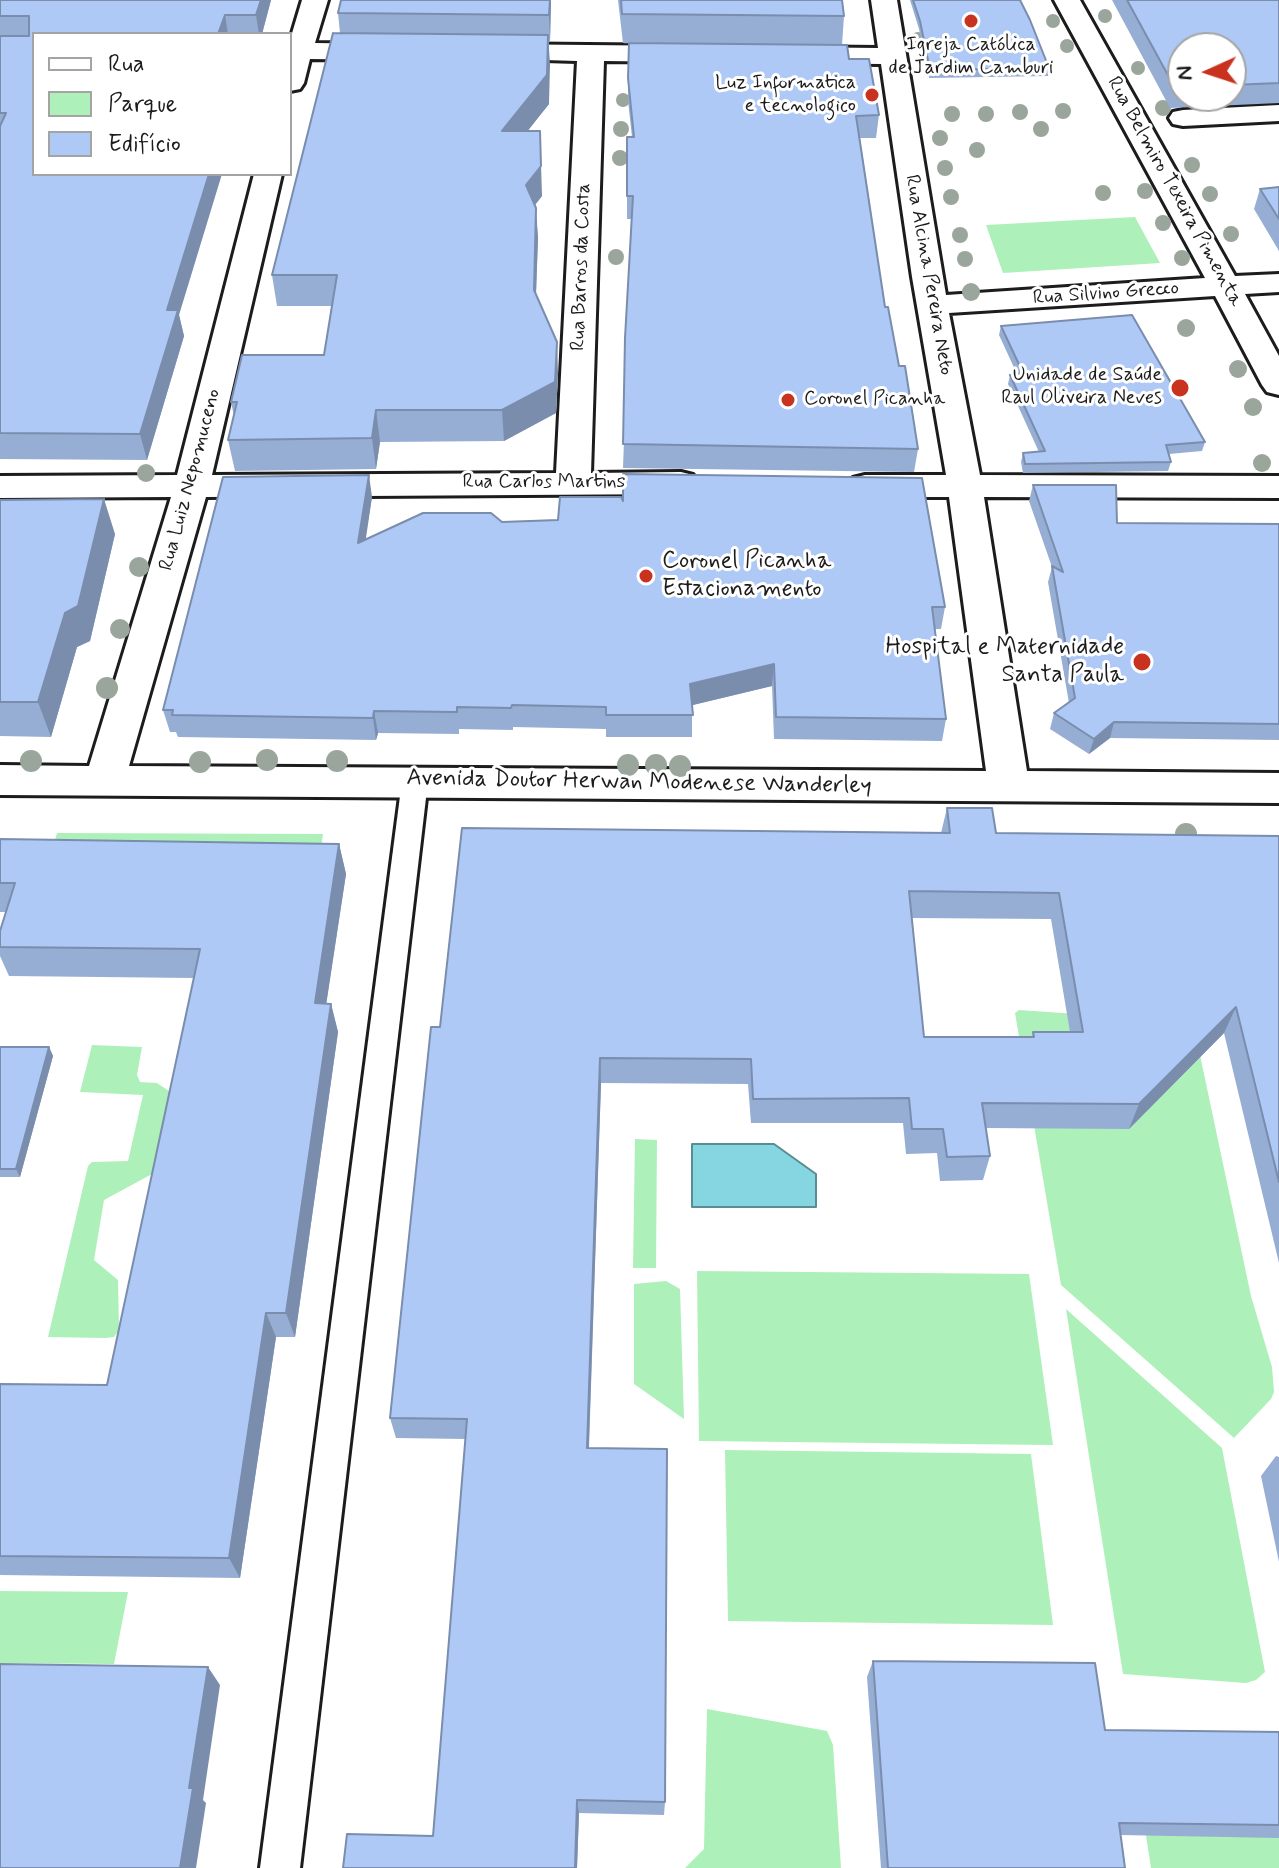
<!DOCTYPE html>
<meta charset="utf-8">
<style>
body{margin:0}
#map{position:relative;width:1279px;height:1868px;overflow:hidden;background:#fff;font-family:Mynerve,sans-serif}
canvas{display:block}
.legend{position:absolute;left:32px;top:32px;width:260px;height:144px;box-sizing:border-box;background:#fff;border:2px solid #a4a4a4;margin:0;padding:10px 14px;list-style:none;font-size:24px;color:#1c1c1c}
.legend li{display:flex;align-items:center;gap:16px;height:40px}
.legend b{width:40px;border:2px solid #a4a4a4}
.north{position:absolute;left:1167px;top:32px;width:80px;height:80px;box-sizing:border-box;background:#fff;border:2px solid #a4a4a4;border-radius:50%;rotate:267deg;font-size:22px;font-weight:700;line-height:32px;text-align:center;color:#1c1c1c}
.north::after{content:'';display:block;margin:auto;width:28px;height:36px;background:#c8321e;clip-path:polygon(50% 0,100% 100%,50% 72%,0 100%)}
</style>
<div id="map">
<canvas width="1279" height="1868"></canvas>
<ul class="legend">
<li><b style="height:10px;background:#fff"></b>Rua</li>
<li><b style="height:22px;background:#aef0b9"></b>Parque</li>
<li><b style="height:22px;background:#afc9f7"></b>Edifício</li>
</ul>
<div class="north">N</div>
</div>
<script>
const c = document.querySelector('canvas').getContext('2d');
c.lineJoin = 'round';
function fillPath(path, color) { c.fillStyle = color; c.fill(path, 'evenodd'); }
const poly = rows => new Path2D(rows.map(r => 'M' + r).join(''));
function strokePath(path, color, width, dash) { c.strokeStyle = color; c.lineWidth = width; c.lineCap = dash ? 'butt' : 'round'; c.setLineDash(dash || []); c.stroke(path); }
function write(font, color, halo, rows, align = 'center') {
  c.font = font + ' Mynerve,sans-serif'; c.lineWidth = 6; c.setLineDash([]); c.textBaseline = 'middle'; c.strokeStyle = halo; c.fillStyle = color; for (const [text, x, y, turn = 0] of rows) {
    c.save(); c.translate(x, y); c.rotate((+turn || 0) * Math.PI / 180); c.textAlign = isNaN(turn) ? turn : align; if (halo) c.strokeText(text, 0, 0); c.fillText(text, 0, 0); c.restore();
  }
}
const green = poly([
 [1135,217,1160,263,1003,273,986,225],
 [57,833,323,834,319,862,49,861],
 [1019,1010,1193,1022,1251,1296,1272,1367,1274,1392,1271,1399,1234,1438,1061,1285,1015,1013],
 [92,1045,142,1047,137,1075,140,1082,157,1083,172,1093,152,1174,104,1200,94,1260,118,1280,119,1330,114,1337,105,1338,48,1337,88,1166,92,1162,128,1161,143,1095,80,1092],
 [635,1139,657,1140,656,1268,633,1268],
 [697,1271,1029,1274,1053,1445,699,1441],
 [666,1281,680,1289,684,1419,634,1384,634,1284],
 [1066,1309,1222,1448,1265,1672,1256,1680,1246,1683,1123,1674],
 [725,1450,1031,1454,1053,1625,728,1621],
 [0,1591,128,1592,114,1664,0,1663],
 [707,1709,827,1731,833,1745,841,1868,685,1868,704,1849],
 [1279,1732,1279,1868,1151,1868,1131,1738,1140,1733]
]);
const water = poly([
 [692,1144,774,1144,816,1174,816,1207,692,1207,692,1144]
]);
const service = poly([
 [415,771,424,774,428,781,300,1868,260,1868,402,781,406,774,415,771]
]);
const minor = poly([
 [302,0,328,0,315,43,388,44,397,46,401,52,397,58,388,60,310,59,304,83,300,89,290,91,290,40,302,0],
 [871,0,897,0,946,295,1205,278,1054,0,1080,0,1235,276,1279,274,1279,292,1245,294,1279,356,1279,395,1267,392,1262,385,1215,296,949,313,980,475,1279,476,1279,498,984,497,1027,771,1279,773,1279,803,0,795,0,765,89,766,171,497,0,498,0,476,177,475,254,174,282,174,212,475,556,473,577,61,479,58,475,52,479,46,488,44,688,46,697,48,701,54,697,60,688,62,604,61,591,473,681,472,693,475,699,483,693,491,681,494,206,497,129,766,986,771,949,497,865,497,853,494,847,486,853,478,865,475,946,475,912,277,881,64,788,63,779,61,775,55,779,49,788,47,878,48,871,0],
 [1279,105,1279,121,1183,126,1173,124,1169,118,1173,112,1183,110,1279,105]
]);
const trees = [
 [1105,16,7],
 [1053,21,7],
 [918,39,7],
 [1067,46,7],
 [1138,68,7],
 [623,100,7],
 [1163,108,8],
 [1063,111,8],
 [1020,112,8],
 [952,114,8],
 [986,114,8],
 [621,129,8],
 [1041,129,8],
 [940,138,8],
 [977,150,8],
 [620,158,8],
 [1192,165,8],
 [945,168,8],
 [1145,191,8],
 [1103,193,8],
 [1210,194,8],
 [951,197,8],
 [1163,223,8],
 [1231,234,8],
 [960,235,8],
 [616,257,8],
 [1182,258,8],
 [965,259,8],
 [971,292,9],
 [1186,328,9],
 [1238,369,9],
 [1253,407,9],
 [1262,463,9],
 [146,473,9],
 [139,567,10],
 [120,629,10],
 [107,688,11],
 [267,760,11],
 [31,761,11],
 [337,761,11],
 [200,762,11],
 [628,765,11],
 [656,765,11],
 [680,766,11],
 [1186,834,11]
];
const wall = poly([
 [0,0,271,0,262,34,34,34,179,315,184,336,147,460,0,459],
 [551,0,550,42,549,42,549,104,527,131,542,196,535,205,538,238,536,295,558,373,556,413,504,441,380,442,376,469,235,471,228,440,234,416,231,402,324,355,332,306,277,306,272,275,340,33,338,13],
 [618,0,842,0,844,16,842,45,879,115,876,138,860,138,885,307,918,449,914,472,623,468,632,219,627,219,627,137,632,137,628,101,629,43,762,44,623,43],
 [910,0,1020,0,1049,68,1048,76,929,78,919,29],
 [1112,0,1279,0,1279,103,1170,108],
 [1183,48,1231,48,1231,96,1183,96],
 [1279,187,1279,251,1254,209,1260,189],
 [1001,326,1205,442,1202,451,1169,454,1171,462,1168,471,1023,473,1021,462,1023,453,1039,452,1008,384,1010,375,1017,374,999,335],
 [1033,485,1117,523,1279,524,1279,740,1110,738,1089,754,1050,729,1054,713,1069,703,1048,582,1052,567,1029,501],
 [372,497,365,539,502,522,558,520,623,501,945,607,941,629,935,629,946,719,942,741,774,739,772,686,692,705,692,737,606,737,606,729,513,727,513,730,459,729,459,734,378,733,376,740,178,737,176,732,170,732,163,710],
 [0,500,115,534,90,641,77,647,51,737,0,736],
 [947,808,996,833,1279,836,1279,1263,1224,1033,1129,1129,986,1128,990,1156,983,1180,940,1181,937,1153,906,1154,903,1123,751,1123,748,1084,601,1083,589,1448,665,1802,664,1815,579,1813,577,1868,343,1868,433,1836,465,1439,396,1438,390,1418,440,1027,941,833],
 [912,918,1051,919,1070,1032,1033,1032,1032,1037,924,1037],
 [0,839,339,844,346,874,326,1004,331,1004,338,1032,295,1337,276,1337,240,1578,0,1575,0,1384,107,1385,194,978,9,976,0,956,0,931,6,912,0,912],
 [0,1047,49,1047,53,1056,20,1177,0,1177],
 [1276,1456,1279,1457,1279,1562,1261,1476],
 [873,1661,1105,1730,1279,1732,1279,1838,1120,1835,1125,1868,881,1868,867,1677]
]);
const shadedWall = poly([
 [261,0,271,0,262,34,259,34,256,15],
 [550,0,551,0,550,42,549,15],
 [225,15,228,34,218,34],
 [548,35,550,64,549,104,504,161,502,131],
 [540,131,542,196,527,215,526,185],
 [209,174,222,174,179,315,184,336,147,460,140,434,167,310],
 [536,208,538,238,535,320,534,290],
 [557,342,558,373,556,413,504,441,502,410],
 [376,410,380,442,376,469,372,438],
 [369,475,372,497,362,565,358,543],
 [104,499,115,534,90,641,77,647,51,737,38,702,65,613],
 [774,664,772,686,689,706,690,684],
 [374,711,378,733,376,740,373,718],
 [1114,722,1110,738,1089,754,1094,739],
 [339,844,346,874,322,1032,315,1003],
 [331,1004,338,1032,295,1337,286,1313],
 [1236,1007,1224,1033,1129,1129,1139,1104],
 [49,1047,53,1056,20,1177,16,1169],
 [600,1058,601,1083,588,1468,587,1448],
 [266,1313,276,1337,240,1578,229,1558],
 [208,1667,220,1685,203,1800,206,1803,196,1868,180,1868,189,1788],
 [577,1800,579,1813,577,1868,575,1868]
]);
const building = poly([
 [0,0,261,0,256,15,225,15,218,34,34,34,34,174,209,174,167,310,178,310,140,434,0,433,0,126,6,113,0,113,0,36,29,36,29,16,0,16,0,0],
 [341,0,550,0,549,15,338,13,341,0],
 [621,0,842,0,844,16,622,14,621,0],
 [913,0,1020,0,1030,20,1049,68,930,70,920,21,913,0],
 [1127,0,1279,0,1279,83,1231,85,1231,48,1183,48,1183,88,1175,88,1127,0],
 [333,33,548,35,547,75,502,131,540,131,541,166,526,185,536,208,534,290,557,342,555,382,502,410,376,410,372,438,228,440,237,402,231,402,242,355,324,355,337,275,272,275,333,33],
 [629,43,847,45,849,59,869,59,879,115,856,116,885,307,888,307,899,366,905,366,918,449,623,444,625,338,633,196,627,196,627,137,634,137,628,78,629,43],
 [1279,187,1279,219,1260,189,1279,187],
 [1132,315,1205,442,1166,445,1171,462,1025,464,1023,453,1045,451,1010,375,1023,373,1001,326,1132,315],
 [623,474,922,478,945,607,932,607,946,719,776,717,774,664,690,684,693,715,606,715,606,707,512,705,511,708,457,707,457,712,374,711,373,718,172,715,173,710,163,710,223,477,369,475,358,543,423,513,491,513,502,522,558,520,560,497,621,497,623,501,623,474],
 [1033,485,1116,485,1117,523,1279,524,1279,724,1114,722,1094,739,1054,713,1075,698,1052,566,1063,572,1033,485],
 [104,499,78,606,65,613,38,702,0,702,0,500,104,499],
 [947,808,992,808,996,833,1279,836,1279,1182,1236,1007,1139,1104,982,1103,990,1156,947,1157,943,1129,912,1129,909,1098,753,1099,751,1059,600,1058,587,1448,667,1449,665,1802,577,1800,575,1868,343,1868,347,1834,433,1836,467,1419,390,1418,431,1027,440,1027,462,828,950,833,947,808],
 [909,891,1059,893,1083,1032,1033,1032,1034,1037,924,1037,909,891],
 [0,839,339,844,315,1003,331,1004,286,1313,266,1313,229,1558,0,1556,0,1384,107,1385,200,949,0,947,0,931,15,883,0,883,0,839],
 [0,1047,49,1047,16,1169,0,1169,0,1047],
 [873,1661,1095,1663,1105,1730,1279,1732,1279,1825,1119,1823,1125,1868,888,1868,873,1661],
 [0,1664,208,1667,189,1788,193,1788,180,1868,0,1868,0,1664]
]);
const markers = [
 [971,21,8,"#c8321e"],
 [872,95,8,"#c8321e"],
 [1180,388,10,"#c8321e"],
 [788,400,8,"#c8321e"],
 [646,576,8,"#c8321e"],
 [1142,662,10,"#c8321e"]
];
const farPoinames = [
 ["Igreja Católica",971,46,"center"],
 ["de Jardim Camburi",971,69,"center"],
 ["Luz Informatica",856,84],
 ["e tecnologico",856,107],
 ["Unidade de Saúde",1162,376],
 ["Raul Oliveira Neves",1162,399],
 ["Coronel Picanha",804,400,"left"]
];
const farStreetnames = [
 ["Rua Belmiro Texeira Pimenta",1174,192,61],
 ["Rua Barros da Costa",582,267,-88],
 ["Rua Alcina Pereira Neto",928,275,80],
 ["Rua Silvino Grecco",1106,294,-4],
 ["Rua Luiz Nepomuceno",191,480,-75],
 ["Rua Carlos Martins",544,483]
];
const poiNames = [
 ["Coronel Picanha",662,562],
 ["Estacionamento",662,590],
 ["Hospital e Maternidade",1124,648,"right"],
 ["Santa Paula",1124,676,"right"]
];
const streetNames = [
 ["Avenida Doutor Herwan Modenese Wanderley",639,783,1]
];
fillPath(green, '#aef0b9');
fillPath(water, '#86d6e2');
strokePath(water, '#5c8c93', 2);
strokePath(service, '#1c1c1c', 6);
strokePath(minor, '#1c1c1c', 6);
fillPath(service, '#fff');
fillPath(minor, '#fff');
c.fillStyle = '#9aa59c';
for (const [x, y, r] of trees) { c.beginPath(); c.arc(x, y, r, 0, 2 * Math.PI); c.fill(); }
fillPath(wall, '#96add4');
fillPath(shadedWall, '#7a8dad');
fillPath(building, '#afc9f7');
strokePath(building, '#7a8dad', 2);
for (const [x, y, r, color] of markers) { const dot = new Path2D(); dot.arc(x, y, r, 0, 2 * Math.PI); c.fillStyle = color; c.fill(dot); strokePath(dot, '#fff', 3); }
write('20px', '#1c1c1c', '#fff', farPoinames, 'right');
write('20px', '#1c1c1c', '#fff', farStreetnames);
write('24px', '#1c1c1c', '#fff', poiNames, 'left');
write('24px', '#1c1c1c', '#fff', streetNames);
</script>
